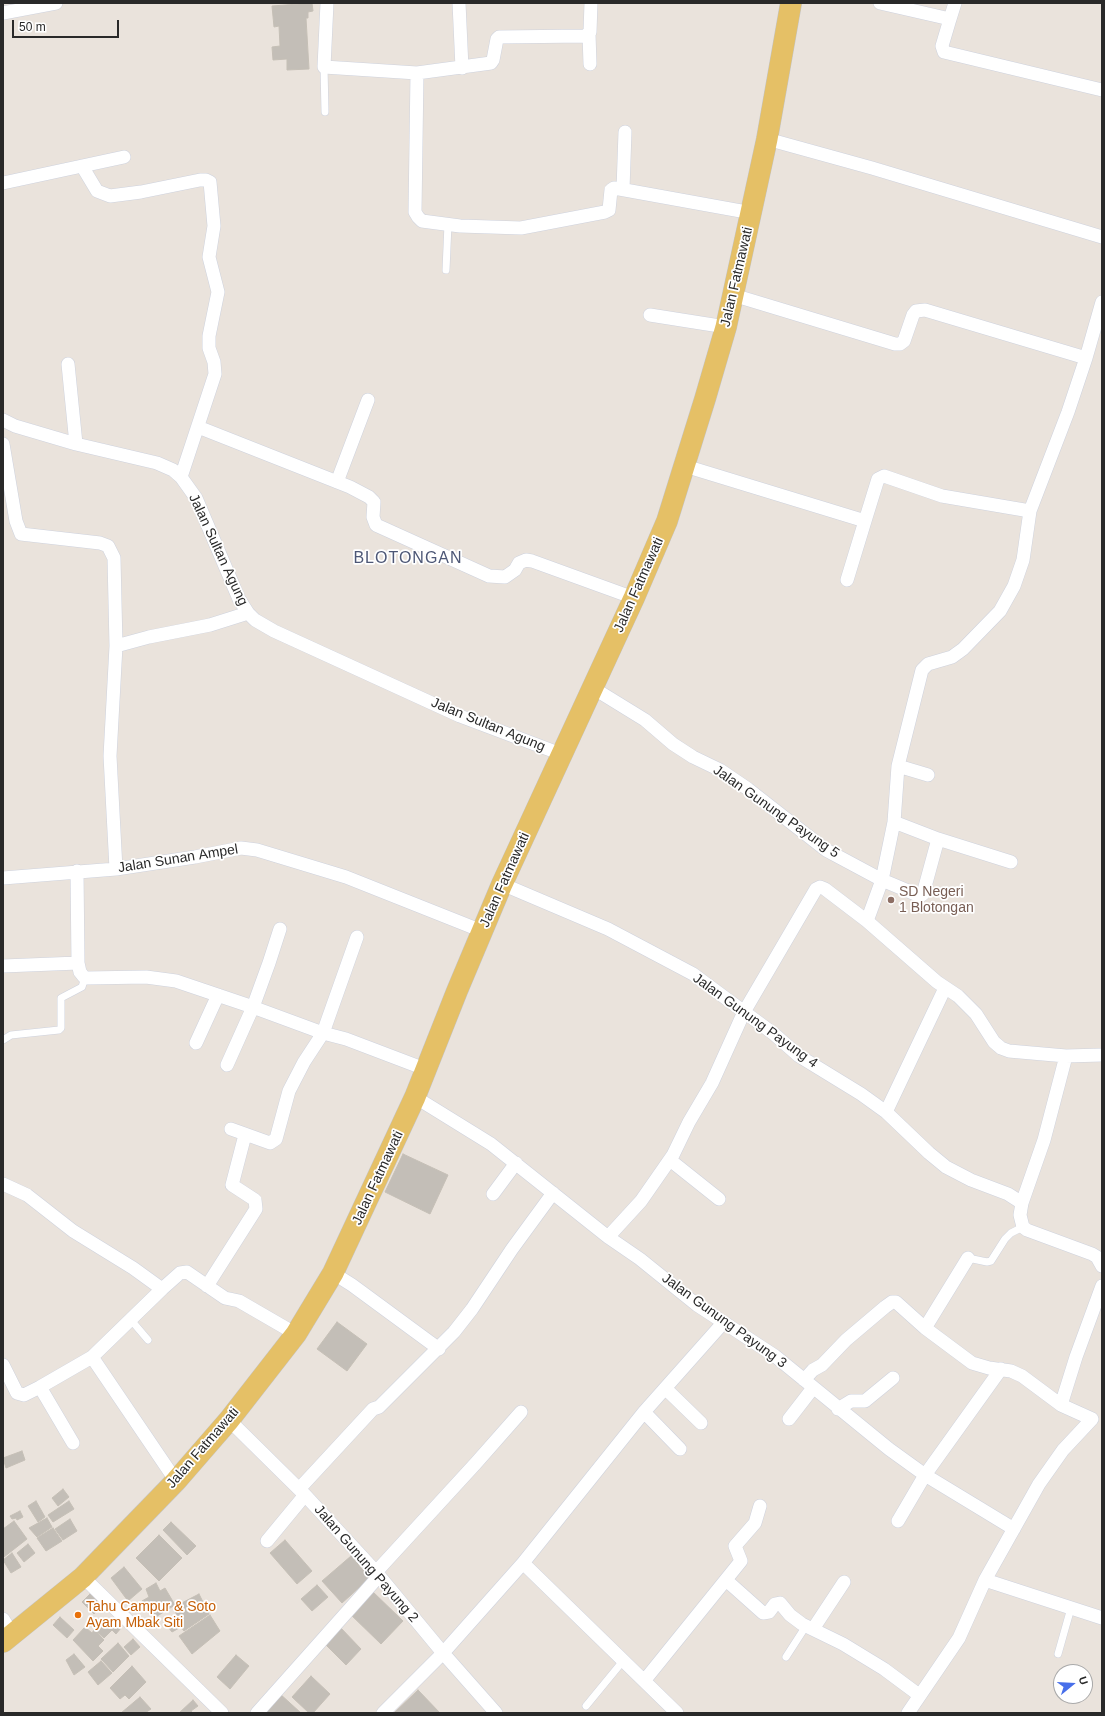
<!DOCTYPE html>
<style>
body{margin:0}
#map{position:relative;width:1105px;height:1716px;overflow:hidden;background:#eae3dc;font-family:Arial,sans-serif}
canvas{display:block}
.frame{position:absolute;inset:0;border:4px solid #292929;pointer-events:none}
.north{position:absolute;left:1053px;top:1664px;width:40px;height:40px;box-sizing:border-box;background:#fff;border:1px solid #a9a9a9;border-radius:50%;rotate:72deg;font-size:11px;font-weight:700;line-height:16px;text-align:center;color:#292929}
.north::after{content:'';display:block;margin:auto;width:14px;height:18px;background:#486fea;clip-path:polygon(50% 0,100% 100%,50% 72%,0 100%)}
.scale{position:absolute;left:12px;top:20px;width:107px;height:18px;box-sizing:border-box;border:2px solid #292929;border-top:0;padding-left:5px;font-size:12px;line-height:14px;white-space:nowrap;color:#292929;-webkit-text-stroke:3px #fff;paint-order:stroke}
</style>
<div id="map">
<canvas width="1105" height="1716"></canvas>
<div class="frame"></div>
<div class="north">U</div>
<div class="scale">50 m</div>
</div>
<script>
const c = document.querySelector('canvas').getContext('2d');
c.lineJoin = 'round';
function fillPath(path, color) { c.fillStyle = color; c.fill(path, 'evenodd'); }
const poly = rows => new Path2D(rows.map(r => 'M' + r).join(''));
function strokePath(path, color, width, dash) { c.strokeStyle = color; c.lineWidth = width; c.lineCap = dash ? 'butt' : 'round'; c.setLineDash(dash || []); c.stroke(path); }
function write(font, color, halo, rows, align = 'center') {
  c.font = font + ' Arial,sans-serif'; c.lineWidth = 3.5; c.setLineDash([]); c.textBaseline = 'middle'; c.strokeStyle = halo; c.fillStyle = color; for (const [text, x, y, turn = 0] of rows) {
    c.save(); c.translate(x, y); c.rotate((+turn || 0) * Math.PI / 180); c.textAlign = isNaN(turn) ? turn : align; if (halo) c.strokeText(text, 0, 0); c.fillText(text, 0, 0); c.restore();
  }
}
const building = poly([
 [312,3,313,11,308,12,308,18,306,18,309,69,287,70,287,59,273,60,272,47,280,46,279,26,274,27,272,6,312,3],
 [403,1154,448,1175,430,1214,385,1192,403,1154],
 [337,1322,367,1344,347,1371,317,1349,337,1322],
 [22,1451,25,1460,6,1468,3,1458,22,1451],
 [63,1489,69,1497,58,1506,52,1498,63,1489],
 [36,1501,45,1517,38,1522,28,1506,36,1501],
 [69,1501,74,1509,53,1522,48,1515,69,1501],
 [20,1511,23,1517,17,1520,16,1518,12,1519,10,1516,20,1511],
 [47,1518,52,1527,37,1537,29,1528,47,1518],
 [70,1519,77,1531,63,1540,55,1529,70,1519],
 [14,1521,27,1539,4,1557,3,1529,14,1521],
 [171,1522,196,1546,187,1555,163,1530,171,1522],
 [53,1528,62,1541,46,1551,37,1538,53,1528],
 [159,1535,182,1558,159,1581,136,1558,159,1535],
 [285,1540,312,1571,297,1584,270,1553,285,1540],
 [28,1544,35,1553,24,1562,17,1553,28,1544],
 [12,1553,21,1567,11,1573,3,1560,12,1553],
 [351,1556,370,1578,342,1603,322,1581,351,1556],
 [124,1567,142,1589,128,1601,111,1578,124,1567],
 [156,1583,160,1591,165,1588,175,1605,154,1618,142,1601,149,1597,146,1589,156,1583],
 [317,1585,328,1597,312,1611,301,1599,317,1585],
 [370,1589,403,1621,381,1644,348,1612,370,1589],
 [90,1594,105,1608,101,1611,99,1609,94,1614,82,1602,90,1594],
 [199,1594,209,1614,184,1631,181,1627,172,1632,165,1623,177,1616,174,1607,199,1594],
 [210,1615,220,1631,192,1654,179,1636,210,1615],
 [60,1617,74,1630,67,1638,53,1625,60,1617],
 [110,1618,121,1628,116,1634,112,1630,104,1638,97,1632,110,1618],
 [339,1626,361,1649,346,1665,323,1642,339,1626],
 [85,1627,92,1633,94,1630,104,1640,98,1646,103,1651,93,1661,73,1640,85,1627],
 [133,1639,140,1647,131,1655,124,1647,133,1639],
 [118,1643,129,1656,113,1672,101,1659,118,1643],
 [74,1654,85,1667,74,1675,66,1660,74,1654],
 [236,1655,249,1666,230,1689,217,1677,236,1655],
 [101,1661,112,1673,98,1685,88,1672,101,1661],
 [132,1666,146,1682,129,1699,125,1695,120,1699,110,1688,132,1666],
 [311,1676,330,1694,313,1713,309,1713,292,1697,311,1676],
 [418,1690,440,1713,394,1713,418,1690],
 [279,1693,301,1713,261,1713,279,1693],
 [140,1697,151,1709,145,1713,121,1713,140,1697],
 [193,1700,198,1706,191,1711,193,1713,179,1713,193,1700]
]);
const service = poly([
 [324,67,325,112],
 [446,270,448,224],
 [3,1040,11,1035,59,1030,61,1028,61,998,82,987,85,977],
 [968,1258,987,1262,991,1261,1005,1239,1011,1233,1023,1227],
 [131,1320,148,1340],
 [1058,1654,1071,1608],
 [786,1657,806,1626],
 [586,1706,623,1661]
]);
const minor = poly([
 [327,3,324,67,417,73,491,63,493,60,497,39,499,37,585,36,590,32,591,3],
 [459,3,462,68],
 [880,3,950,19,942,46,944,52,1102,90],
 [3,13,56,3],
 [950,19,955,3],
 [589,34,590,64],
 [417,73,415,212,418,217,422,221,460,226,521,228,605,212,609,210,611,190,614,188,752,213],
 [767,139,872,168,1102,237],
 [82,166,97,191,110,196,141,192,200,180,206,180,210,182,214,226,209,257,218,292,209,336,209,348,214,362,215,374,181,477],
 [3,183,124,157],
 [623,189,625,132],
 [733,295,895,344,900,344,904,341,913,315,916,311,925,310,1086,358],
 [650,315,726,327],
 [68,364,76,444],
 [3,420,15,426,76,444,157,463,173,470,181,477,196,498,239,599,248,613,255,620,274,631,460,716,561,754],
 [198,427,350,487,369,497,374,502,373,517,376,525,489,576,505,577,515,570,519,563,526,560,532,561,634,598],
 [3,444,16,521,21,534,100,543,108,546,114,558,116,646,110,756,116,869],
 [685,466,865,521,878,479,884,476,942,496,1030,511,1068,412,1086,358,1102,302],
 [337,482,368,400],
 [847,580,865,521],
 [116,646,149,637,210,625,248,613],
 [593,688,645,720,673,744,693,757,720,770,748,789,826,850,882,880,920,896,923,894,938,839,894,822],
 [898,766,922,670,928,664,952,657,963,649,1000,611,1014,586,1023,560,1030,511],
 [938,839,1011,862],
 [77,871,78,963],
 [3,878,116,869,195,857,241,848,257,850,346,877,482,931],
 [502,884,608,929,693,974,774,1034,799,1056,861,1094,886,1112,929,1153,946,1167,971,1180,1008,1194,1022,1203,1020,1215,1023,1227,1027,1230,1092,1254,1097,1257,1102,1266],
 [867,921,937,982,958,996,976,1014,994,1042,1001,1048,1009,1051,1066,1056,1044,1140,1022,1203],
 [3,966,78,963,80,972,84,977,87,978,146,977,176,981,247,1005,323,1033,346,1039,425,1069],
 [196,1043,218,995],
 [1066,1056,1102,1055],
 [227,1065,253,1007,269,963,280,929],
 [415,1097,491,1144,608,1237,640,1259,697,1305,775,1356,889,1449,925,1475,1014,1529],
 [886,1112,945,988],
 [231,1129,270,1143,276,1139,289,1091,304,1062,323,1033,357,937],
 [670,1160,719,1199],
 [3,1184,27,1195,73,1231,133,1268,162,1289,92,1357],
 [493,1194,516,1163],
 [608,1237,641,1201,673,1155,689,1122,712,1083,744,1012,816,889,820,887,825,889,867,921,882,880,894,822,898,766,928,775],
 [333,1273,352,1285,439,1349],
 [207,1286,256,1209,255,1200,232,1185,245,1135],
 [162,1289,180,1273,187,1272,225,1298,239,1301,296,1334],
 [925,1328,968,1258],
 [3,1365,17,1393,24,1395,40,1387],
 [804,1380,813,1370,822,1365,846,1340,885,1307,892,1302,896,1302,925,1328,972,1363,989,1368,1011,1371,1022,1376,1061,1405],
 [666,1389,701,1423],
 [838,1409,851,1401,865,1401,893,1378],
 [644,1412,680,1449],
 [789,1419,813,1388],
 [229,1420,305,1495,376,1572,443,1653,496,1713],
 [73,1443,40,1387,92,1357,176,1481],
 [299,1489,373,1409,379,1407,454,1332,472,1309,512,1249,553,1193],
 [898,1521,925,1475,1001,1369],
 [267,1541,305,1495],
 [523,1563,677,1713],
 [376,1572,476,1463,521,1412],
 [83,1577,222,1713],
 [726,1580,763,1613,769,1612,775,1604,780,1603,790,1615,802,1624,843,1644,884,1669,919,1695],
 [985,1580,1102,1618],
 [3,1619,13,1635],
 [813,1629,844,1582],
 [644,1681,741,1561,735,1546,755,1523,760,1506],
 [257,1713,379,1576],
 [383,1713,443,1653,523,1563,644,1412,723,1323],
 [908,1713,959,1638,985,1580,1039,1484,1063,1450,1092,1419,1061,1405,1076,1357,1102,1286]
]);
const primary = poly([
 [3,1642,83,1577,176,1481,229,1420,296,1334,333,1273,415,1097,457,991,502,884,634,598,667,521,705,399,726,327,767,139,791,3]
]);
const markers = [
 [891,900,4,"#8d6e63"],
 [78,1615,4,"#e8710a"]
];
const streetNames = [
 ["Jalan Fatmawati",737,277,-77],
 ["Jalan Sultan Agung",218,550,65],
 ["Jalan Fatmawati",639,585,-66],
 ["Jalan Sultan Agung",488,725,22],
 ["Jalan Gunung Payung 5",776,812,35],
 ["Jalan Sunan Ampel",178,859,-9],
 ["Jalan Fatmawati",505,880,-66],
 ["Jalan Gunung Payung 4",755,1021,36],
 ["Jalan Fatmawati",378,1178,-65],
 ["Jalan Gunung Payung 3",724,1321,36],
 ["Jalan Fatmawati",203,1448,-49],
 ["Jalan Gunung Payung 2",366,1564,49]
];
const educationNames = [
 ["SD Negeri",899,892],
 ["1 Blotongan",899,908]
];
const foodNames = [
 ["Tahu Campur & Soto",86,1607],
 ["Ayam Mbak Siti",86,1623]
];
const quarterNames = [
 ["BLOTONGAN",408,559]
];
fillPath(building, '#c3beb7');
strokePath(building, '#c5bfb6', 1);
strokePath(service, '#ced2dd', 8);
strokePath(minor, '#ced2dd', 14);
strokePath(primary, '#c3c3c3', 22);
strokePath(service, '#fff', 7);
strokePath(minor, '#fff', 13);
strokePath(primary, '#e5c066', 21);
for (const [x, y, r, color] of markers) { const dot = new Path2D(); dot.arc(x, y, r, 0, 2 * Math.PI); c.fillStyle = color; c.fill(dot); strokePath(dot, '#fff', 1.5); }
write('14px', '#292929', '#fff', streetNames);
write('14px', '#785e54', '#fff', educationNames, 'left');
write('14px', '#c56008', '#fff', foodNames, 'left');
c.letterSpacing = '1px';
write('16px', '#4d5776', '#fff', quarterNames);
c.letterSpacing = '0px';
</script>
